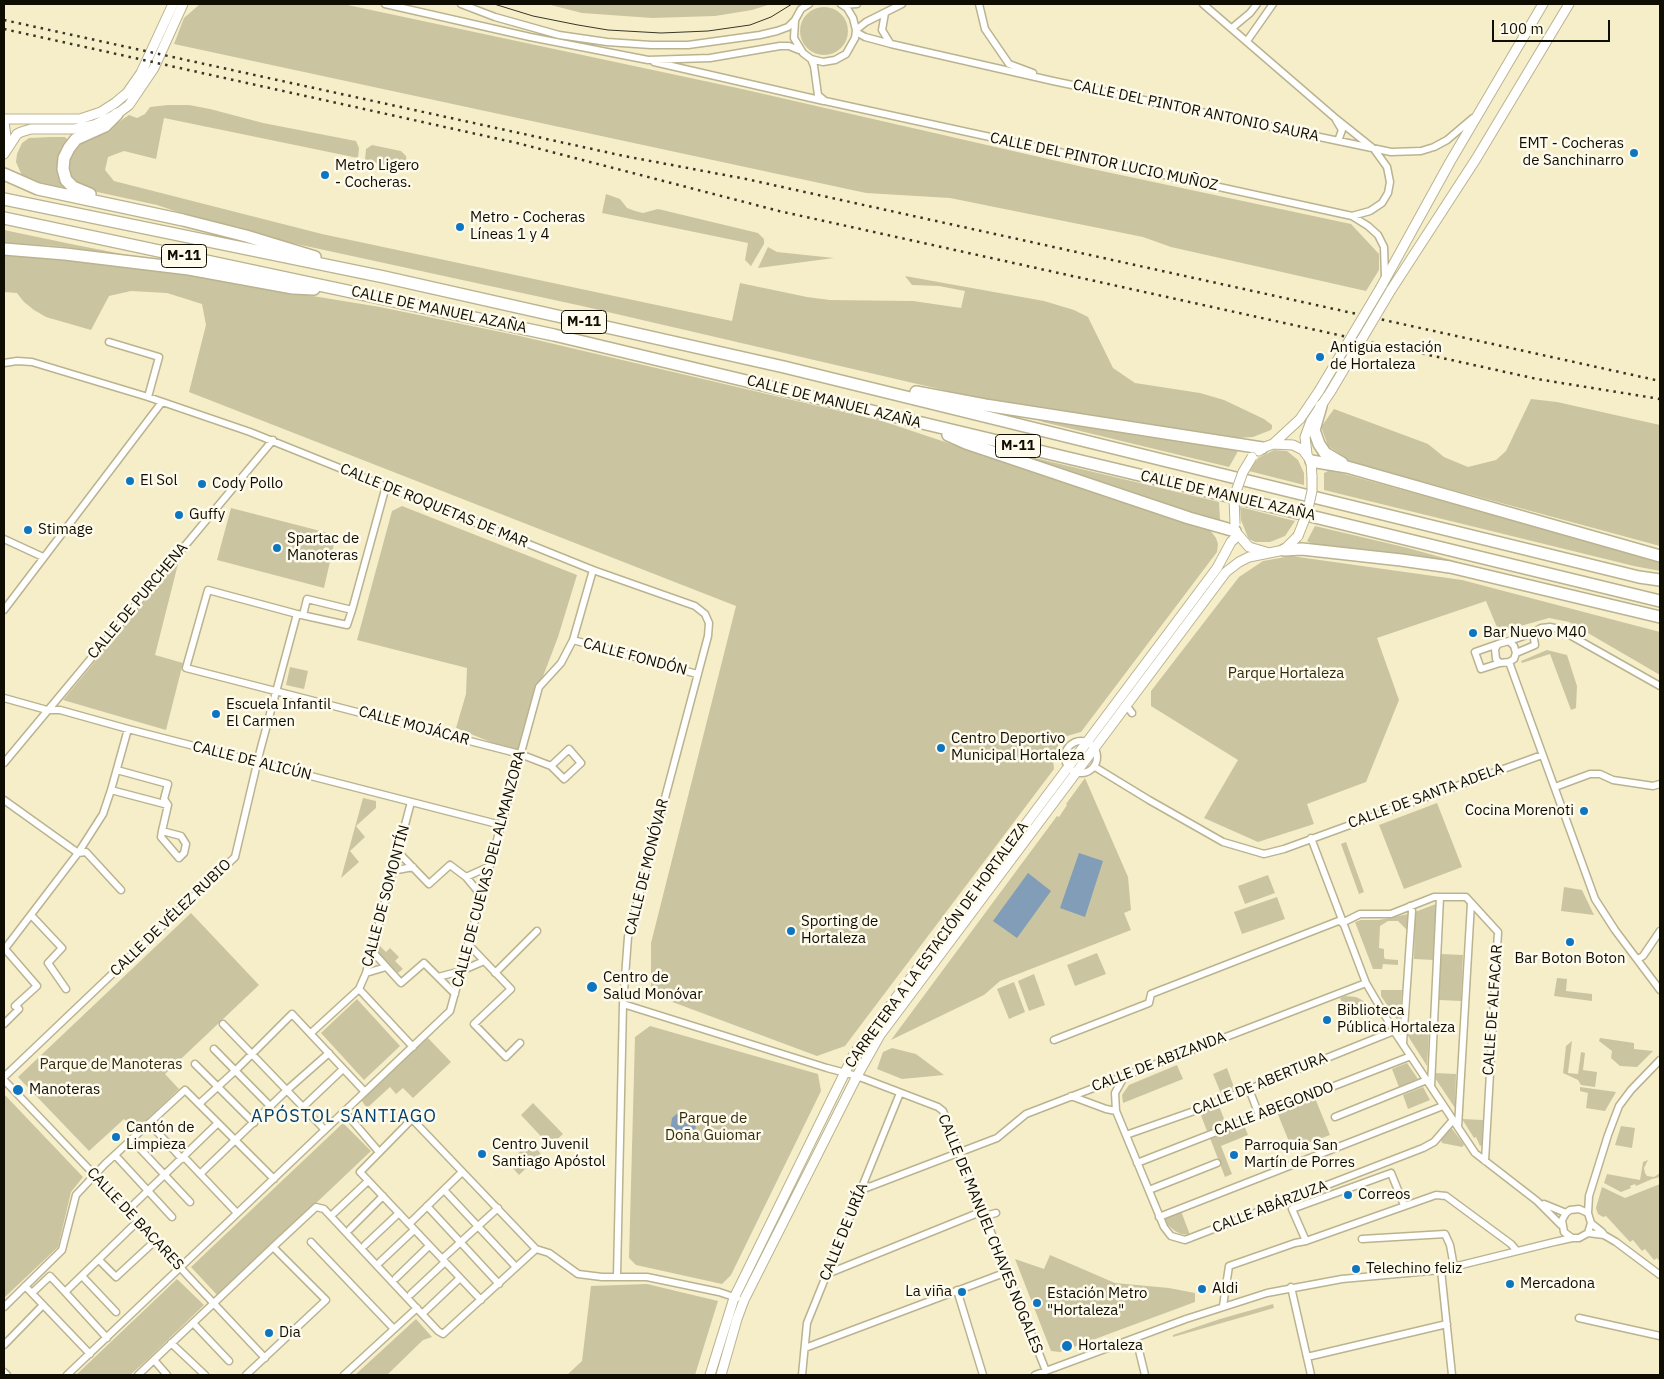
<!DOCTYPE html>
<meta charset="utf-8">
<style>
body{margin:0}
#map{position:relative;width:1664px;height:1379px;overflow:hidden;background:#f6eec9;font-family:"IBM Plex Sans",sans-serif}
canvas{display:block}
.frame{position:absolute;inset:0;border:5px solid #0f0c02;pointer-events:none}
.scale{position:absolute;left:1492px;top:20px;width:118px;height:22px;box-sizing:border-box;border:2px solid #0f0c02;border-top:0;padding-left:6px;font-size:15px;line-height:18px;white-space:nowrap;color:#0f0c02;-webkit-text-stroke:4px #fefbec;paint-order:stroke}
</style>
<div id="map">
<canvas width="1664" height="1379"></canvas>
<div class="frame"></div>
<div class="scale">100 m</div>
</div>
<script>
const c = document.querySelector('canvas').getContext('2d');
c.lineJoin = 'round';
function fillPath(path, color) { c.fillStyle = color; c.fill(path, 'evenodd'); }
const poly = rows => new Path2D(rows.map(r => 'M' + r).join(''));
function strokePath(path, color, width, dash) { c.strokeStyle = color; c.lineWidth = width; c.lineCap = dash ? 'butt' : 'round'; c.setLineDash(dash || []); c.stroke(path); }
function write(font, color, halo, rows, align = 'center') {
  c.font = font + ' "IBM Plex Sans",sans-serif'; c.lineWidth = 5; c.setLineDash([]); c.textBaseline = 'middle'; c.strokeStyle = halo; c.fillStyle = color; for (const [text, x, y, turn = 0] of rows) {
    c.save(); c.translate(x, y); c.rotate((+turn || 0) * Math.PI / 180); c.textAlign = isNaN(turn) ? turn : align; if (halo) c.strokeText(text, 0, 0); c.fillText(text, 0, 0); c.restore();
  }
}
const green = poly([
 [200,4,343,4,742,89,1083,167,1351,224,1379,254,1379,270,1366,291,1171,247,1143,237,950,198,866,193,174,44,184,18],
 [547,4,771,4,752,10,715,16,652,18,582,13],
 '800 31a24 24 0 1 1 48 0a24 24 0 1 1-48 0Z',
 [168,105,189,105,210,109,263,123,356,141,359,148,358,158,164,118,156,159,124,151,108,157,105,170,114,181,322,234,732,321,740,283,807,297,830,300,913,301,961,308,965,291,939,286,912,285,905,276,1044,301,1074,310,1088,317,1113,368,1135,383,1200,393,1224,400,1264,419,1272,425,1272,428,1271,430,1253,437,1237,438,1089,416,982,399,582,306,269,238,219,223,190,216,157,205,88,190,69,178,67,159,77,143,110,128,129,115,137,118,145,114,150,107],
 [51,137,65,137,68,140,61,148,57,161,59,176,66,189,33,182,23,178,16,162,17,154,22,143,29,138],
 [372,145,401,151,406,156,407,163,405,170,365,160,366,149],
 [606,194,620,199,627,208,635,211,643,213,658,209,758,233,764,239,764,244,751,266,745,260,748,243,602,213],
 [4,230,71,244,132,256,56,246,4,243],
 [768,247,777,252,834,258,758,268],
 [4,254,41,256,142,268,380,307,520,336,882,421,1210,530,1216,538,1218,544,1217,552,1081,732,1067,736,1059,743,1053,760,1054,769,845,1046,817,1056,651,994,651,943,736,606,189,392,206,325,202,304,167,293,131,291,109,296,91,330,46,317,34,310,24,302,17,293,4,292],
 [1531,399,1557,402,1660,425,1660,546,1346,461,1346,458,1328,446,1321,427,1334,409,1428,444,1444,457,1468,467,1496,460,1506,451],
 [1033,416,1238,449,1237,453,1229,467,1043,422,1038,420],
 [1274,450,1287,451,1298,460,1304,473,1304,485,1249,471,1258,458],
 [1031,457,1219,502,1220,520,1217,522,1030,459],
 [1330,470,1660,561,1660,571,1634,566,1324,490,1324,473],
 [402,506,577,575,558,637,539,687,520,754,456,728,466,694,467,668,357,640,392,511],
 [1240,507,1295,521,1285,536,1270,542,1255,542,1249,539,1247,535,1241,520],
 [231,508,336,535,324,588,217,560],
 [1315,526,1408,548,1469,565,1424,557,1314,545,1307,541],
 [1291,556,1462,580,1660,632,1660,675,1569,622,1549,618,1499,632,1486,601,1377,638,1399,700,1366,782,1307,804,1314,824,1258,842,1204,818,1238,760,1151,706,1151,691,1239,577,1263,561],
 [179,560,155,655,183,663,166,730,63,700],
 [1547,650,1567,655,1577,686,1576,708,1571,710,1550,654,1522,663,1521,661],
 [290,667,308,671,304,689,286,685],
 [1085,778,1128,877,1131,910,1124,913,1131,930,1000,981,984,995,891,1040,1057,816,1059,817,1067,805,1066,804],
 [363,798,376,801,376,808,356,826,365,837,350,851,359,862,341,878],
 [1437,803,1462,867,1404,889,1379,825],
 [1346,842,1364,892,1359,894,1341,844],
 [1268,875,1275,893,1245,904,1238,886],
 [1564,887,1582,890,1594,915,1561,911],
 [1277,897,1285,919,1242,934,1234,912],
 [1436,904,1434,960,1414,959,1415,912],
 [191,913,259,985,165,1074,179,1089,136,1130,124,1119,89,1151,18,1077],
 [1408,914,1407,930,1398,921,1388,921,1380,926,1379,948,1384,949,1384,957,1385,959,1398,960,1398,965,1383,964,1382,969,1373,969,1355,922,1361,920,1379,920],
 [377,943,386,952,390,948,399,957,395,961,403,969,398,973,375,950],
 [1097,953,1106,974,1075,986,1067,965],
 [1441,954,1463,955,1461,1001,1439,1000],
 [1034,974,1045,1005,1029,1011,1018,981],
 [1557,978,1567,979,1566,991,1592,994,1592,1001,1554,996],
 [1014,982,1025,1012,1009,1019,997,989],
 [1381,990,1402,990,1400,1024,1381,996],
 [1345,996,1356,997,1362,1000,1366,1004,1346,1012,1340,998],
 [357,999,400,1046,364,1080,321,1033],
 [650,1026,818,1074,821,1091,731,1275,722,1284,636,1265,629,1258,635,1037],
 [1408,1030,1429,1031,1427,1066,1408,1036],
 [427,1037,451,1062,413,1098,403,1088,396,1094,390,1087,367,1108,361,1100],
 [1600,1038,1634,1043,1634,1049,1653,1051,1637,1067,1620,1066,1611,1058,1612,1051,1599,1041],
 [1572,1041,1568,1073,1578,1074,1581,1052,1585,1053,1583,1070,1597,1072,1595,1087,1581,1085,1578,1080,1563,1073,1566,1046],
 [892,1048,916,1054,944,1075,902,1079,877,1069,883,1052],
 [1407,1063,1418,1079,1399,1087,1392,1069],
 [1177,1065,1183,1079,1123,1103,1122,1095,1129,1085],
 [1227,1068,1235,1090,1222,1096,1213,1074],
 [1435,1073,1456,1074,1455,1108,1435,1078],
 [1423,1087,1430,1100,1408,1109,1403,1095],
 [1580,1087,1616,1092,1605,1111,1586,1108,1588,1093,1580,1091],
 [4,1094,83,1177,71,1192,58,1247,4,1298],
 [1315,1098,1330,1135,1292,1149,1277,1112],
 [533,1103,563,1134,550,1146,521,1115],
 [1219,1106,1226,1124,1207,1131,1200,1113],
 [1462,1119,1483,1120,1482,1145,1480,1146,1476,1137,1474,1138],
 [343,1123,371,1151,218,1296,191,1267],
 [1244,1125,1248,1135,1221,1146,1232,1174,1225,1177,1210,1138],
 [1450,1126,1463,1143,1464,1145,1462,1147,1442,1143,1441,1140],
 [1621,1126,1635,1128,1632,1148,1615,1145],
 [530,1142,541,1154,519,1175,508,1163],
 [1648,1160,1644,1168,1645,1173,1647,1176,1654,1177,1660,1173,1660,1177,1652,1179,1636,1186,1635,1184,1630,1186,1631,1188,1621,1192,1604,1183,1607,1174,1640,1180,1643,1162],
 [1660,1184,1660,1262,1657,1258,1654,1260,1645,1249,1642,1251,1633,1240,1630,1242,1606,1216,1603,1217,1598,1214,1596,1208,1602,1187,1625,1198],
 [1181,1211,1190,1235,1181,1234,1175,1231,1168,1225,1164,1220,1165,1217],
 [1050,1255,1115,1283,1169,1288,1195,1293,1195,1302,1060,1352,1051,1351,1015,1259,1044,1269],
 [177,1279,204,1305,147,1360,130,1375,76,1375],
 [647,1284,718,1301,695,1375,567,1375,582,1361,591,1286],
 [1273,1304,1274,1308,1173,1337,1173,1335,1220,1319],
 [416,1319,432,1337,423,1340,387,1375,355,1375]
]);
const water = poly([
 [1079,853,1103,861,1085,917,1060,908],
 [1028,873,1051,891,1017,938,993,921],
 [678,1113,681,1115,681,1122,687,1123,688,1116,696,1120,695,1136,691,1140,685,1140,685,1133,680,1133,679,1139,671,1136,670,1132,672,1118]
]);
const street = poly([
 [385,4,530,37,648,60,710,58,780,46,789,46,799,50],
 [461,4,495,17,559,35,607,42,651,45,688,45,760,35,777,31,788,27,795,20],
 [809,4,801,9,795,20,794,38,803,53,811,59,823,62,835,60,846,54,855,38,856,30,853,18,847,8,841,4],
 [979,4,985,29,1009,64,1033,73],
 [1203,4,1334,117,1374,149,1387,167,1390,182,1388,193,1382,203,1370,211,1352,216],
 [843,5,857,4],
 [885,13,882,30,890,43],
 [1232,28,1250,13,1257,4],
 [856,30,866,22,902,4],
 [856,32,865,37,891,44,1053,81,1391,152,1421,151,1434,147,1447,140,1473,118],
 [1247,41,1273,4],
 [811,59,814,66,818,95,825,101,1352,216,1368,226,1378,235,1384,247,1385,277],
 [654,62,824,101],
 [1336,120,1342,130,1338,141],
 [109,342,159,357,148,397],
 [4,363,17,361,32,362,148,397,250,432,593,570,695,606,705,614,709,623,708,636,628,937,623,1004,617,1276],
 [4,539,43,557],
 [4,610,162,402],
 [352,610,386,486],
 [303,615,307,599,352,610,347,625,297,614,208,590,186,668,520,754,551,766,564,779,581,763,569,749,551,766],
 [1533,633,1541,628,1550,627,1559,629,1660,686],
 [573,640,697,674],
 [1509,641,1533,633,1535,645,1516,653,1514,659,1509,662,1500,663,1496,659,1495,649,1498,644,1509,641,1514,646,1516,653],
 [1498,644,1475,652,1481,669,1500,663],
 [1509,662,1595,899,1615,930,1660,990],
 [4,698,47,710,60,710,128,729,501,825],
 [1126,705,1132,713],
 '1065 757a16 16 0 1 1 32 0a16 16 0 1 1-32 0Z',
 [4,763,273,440],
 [1095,767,1149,800,1223,842,1264,854,1284,849,1542,755],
 [117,770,168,784,164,799,168,805,162,831,161,837,179,858,184,853,186,844,181,836,162,831],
 [1555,787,1590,774,1600,774,1613,780,1653,786,1660,784],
 [111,790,168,805],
 [4,800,78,853,86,852,121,890],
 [1311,838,1366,983,1394,1031,1475,1153,1537,1201,1561,1225],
 [397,851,429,884,450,865,466,877,488,867],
 [392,871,413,867],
 [466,877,481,895],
 [31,915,62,948,48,963,66,989],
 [1342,923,1360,914,1391,914,1434,897,1466,897,1498,932,1485,1161],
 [468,944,511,989,474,1024,506,1057,520,1043],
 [4,950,78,853,103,814,111,790,128,729],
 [371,950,401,983,424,963,455,994],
 [1638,959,1643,956,1660,931],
 [366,973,386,967],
 [495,973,537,931],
 [438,977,461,971,484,961],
 [359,989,413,1047],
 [623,1004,827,1068,857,1076,938,1107,943,1111,1046,1371],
 [4,1024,19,1009,15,1006,37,986,5,949],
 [223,1024,325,1130],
 [311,1033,359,989,366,973,411,802],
 [1054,1040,1149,1003,1151,994,1341,920],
 [1403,1043,1412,911,1410,906],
 [214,1049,270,1106],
 [195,1064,254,1123],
 [1125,1075,1115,1093,1116,1111,1164,1227,1171,1236,1185,1240,1423,1148,1434,1142,1453,1120],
 [4,1077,235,857,260,751,297,614],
 [4,1080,128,1210,188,1276,265,1358],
 [1431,1086,1440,897],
 [1249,1089,1259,1115],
 [1071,1096,1106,1109,1116,1111],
 [199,1104,236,1070,292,1014,365,1092],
 [303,1107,343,1069],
 [344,1111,379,1152],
 [1335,1117,1427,1080],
 [149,1123,182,1159],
 [1458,1127,1471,903],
 [1126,1135,1197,1110,1394,1031],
 [131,1139,190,1202],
 [115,1155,172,1217],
 [184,1157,237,1213],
 [1137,1163,1411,1056],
 [200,1174,287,1090,329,1053],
 [444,1190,516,1267],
 [861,1190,997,1138,1026,1114,1366,983],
 [1149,1190,1217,1163],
 [1544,1204,1566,1213],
 [427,1206,499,1284],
 [128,1210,218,1123],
 [334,1213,368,1181],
 [1588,1213,1589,1196,1608,1135,1619,1106,1631,1090,1660,1060],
 [985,1216,996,1213],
 [1159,1217,1443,1106],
 [1591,1223,1602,1232,1604,1235,1616,1242,1660,1275],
 [409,1224,462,1172],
 [350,1229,383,1196],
 [1588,1233,1604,1235],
 [1362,1239,1445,1234,1450,1245,1454,1267],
 [1306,1241,1292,1209,1391,1173,1404,1205],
 [311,1242,394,1329],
 [365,1245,399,1213],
 [536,1249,549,1253,578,1274,602,1277,647,1277,719,1292,737,1298],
 [442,1259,498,1208],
 [99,1260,116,1277,156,1240],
 [380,1262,414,1230],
 [1441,1270,1452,1375],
 [827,1274,983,1211],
 [82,1276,116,1312],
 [396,1278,429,1246],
 [25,1286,90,1354],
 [1291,1287,1311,1375],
 [957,1290,983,1375],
 [65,1292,107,1338],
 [32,1293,50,1276,65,1292,138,1221],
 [411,1294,445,1262],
 [481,1300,360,1172,412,1119,536,1249],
 [1223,1306,1229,1266,1295,1243,1306,1241,1436,1195,1446,1196,1511,1244,1517,1251],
 [4,1307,62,1250,76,1195,105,1164,185,1090,274,1179],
 [422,1314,460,1278],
 [1579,1318,1660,1336],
 [193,1323,229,1361],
 [1136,1338,1145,1375],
 [171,1343,205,1375],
 [4,1345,43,1305],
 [805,1348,1007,1272],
 [1307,1357,1447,1324],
 [154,1360,167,1375],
 [4,1372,7,1375],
 [67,1375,450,1011,539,687,561,663,573,640,593,570],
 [138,1375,273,1247,316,1207,324,1209,438,1331,443,1334,536,1249],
 [246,1375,326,1300,273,1247],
 [344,1375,417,1308],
 [802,1375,807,1323,900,1093],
 [1035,1375,1186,1319,1267,1293,1342,1279,1441,1270,1550,1243,1572,1238,1579,1238,1588,1233,1591,1223,1588,1213,1579,1209,1570,1210,1566,1213,1562,1220,1564,1232,1572,1238]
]);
const secondary = poly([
 [4,119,80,119,101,112,115,103,127,93,141,73,173,4],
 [4,154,17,134,21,132,31,129,75,129,94,125,117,114,129,105,154,68,183,4],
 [1381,287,1450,162,1543,4],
 [1391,290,1476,159,1569,4],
 [1273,444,1300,419,1319,391],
 [1259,451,1262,448,1273,444,1293,445,1303,450,1311,461,1312,477],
 [1307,454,1305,437,1311,421,1331,391],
 [1235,531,1249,547,1266,552],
 [710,1375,734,1298,854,1054,1217,568,1231,542,1237,536],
 [721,1375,737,1319,744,1300,857,1076,880,1035,1226,572,1239,562,1249,557,1284,550,1298,536]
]);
const primary = poly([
 [4,125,6,141,4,152]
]);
const highway = poly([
 [4,174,38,189,183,220,246,236,315,257],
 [90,194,73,187,66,180,63,169,64,158,69,148,76,139,105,126,117,114],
 [4,199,384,277,784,367,1639,577,1660,580],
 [4,218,554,335,1290,511,1660,601],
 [4,249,65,254,189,269,293,288,314,289],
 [916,392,985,405,1262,448],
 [1321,406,1314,430,1319,444,1325,453,1342,463],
 [948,435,966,443,1189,518,1235,531],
 [1311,461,1347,467,1660,556],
 [1284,550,1302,549,1401,560,1450,567,1660,617]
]);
const tram = poly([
 [494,4,533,16,578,25,608,30,661,33,708,31,750,25,771,17,792,4]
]);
const rail = poly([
 [4,20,624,156,746,179,1660,381],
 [4,29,517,143,779,211,1537,379,1660,399]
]);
const secondaryBridge = poly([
 [1319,391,1381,287],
 [1331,391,1391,290],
 [1235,524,1234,497,1243,472,1252,457],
 [1298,536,1307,513,1312,491,1312,477]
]);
const markers = [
 [1634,153,5,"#0e75c1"],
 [325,175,5,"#0e75c1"],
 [460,227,5,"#0e75c1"],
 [1320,357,5,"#0e75c1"],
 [130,481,5,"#0e75c1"],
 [202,484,5,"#0e75c1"],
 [179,515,5,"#0e75c1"],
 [28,530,5,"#0e75c1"],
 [277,548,5,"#0e75c1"],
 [1473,633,5,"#0e75c1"],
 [216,714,5,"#0e75c1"],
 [941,748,5,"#0e75c1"],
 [1584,811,5,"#0e75c1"],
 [791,931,5,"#0e75c1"],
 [1570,942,5,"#0e75c1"],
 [592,987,6,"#0e75c1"],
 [1327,1020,5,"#0e75c1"],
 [18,1090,6,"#0e75c1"],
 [116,1137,5,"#0e75c1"],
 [482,1154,5,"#0e75c1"],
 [1234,1155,5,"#0e75c1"],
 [1348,1195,5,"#0e75c1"],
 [1356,1269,5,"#0e75c1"],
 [1510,1284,5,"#0e75c1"],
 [1202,1289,5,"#0e75c1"],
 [962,1292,5,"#0e75c1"],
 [1037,1303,5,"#0e75c1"],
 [269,1333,5,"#0e75c1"],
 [1067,1346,6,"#0e75c1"]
];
const shields = [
 [184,256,45],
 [584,322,45],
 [1018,446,45]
];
const shieldNames = [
 ["M-11",184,256],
 ["M-11",584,322],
 ["M-11",1018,446]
];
const streetNames = [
 ["CALLE DEL PINTOR ANTONIO SAURA",1196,111,12],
 ["CALLE DEL PINTOR LUCIO MUÑOZ",1104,162,12],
 ["CALLE DE MANUEL AZAÑA",439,310,12],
 ["CALLE DE MANUEL AZAÑA",834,402,14],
 ["CALLE DE MANUEL AZAÑA",1228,496,13],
 ["CALLE DE ROQUETAS DE MAR",434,506,22],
 ["CALLE DE PURCHENA",138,601,-50],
 ["CALLE FONDÓN",635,657,15],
 ["CALLE MOJÁCAR",414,726,15],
 ["CALLE DE ALICÚN",252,761,14],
 ["CALLE DE SANTA ADELA",1426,796,-20],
 ["CALLE DE MONÓVAR",647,867,-76],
 ["CALLE DE CUEVAS DEL ALMANZORA",489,869,-75],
 ["CALLE DE SOMONTÍN",386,896,-75],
 ["CALLE DE VÉLEZ RUBIO",171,918,-44],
 ["CARRETERA A LA ESTACIÓN DE HORTALEZA",937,945,-54],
 ["CALLE DE ALFACAR",1493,1010,-86],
 ["CALLE DE ABIZANDA",1159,1062,-21],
 ["CALLE DE ABERTURA",1260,1084,-22],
 ["CALLE ABEGONDO",1274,1109,-21],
 ["CALLE ABÁRZUZA",1270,1207,-21],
 ["CALLE DE BACARES",135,1219,47],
 ["CALLE DE URÍA",844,1232,-68],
 ["CALLE DE MANUEL CHAVES NOGALES",990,1234,68]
];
const poiNames = [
 ["EMT - Cocheras",1624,144,"right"],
 ["de Sanchinarro",1624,161,"right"],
 ["Metro Ligero",335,166],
 ["- Cocheras.",335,183],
 ["Metro - Cocheras",470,218],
 ["Líneas 1 y 4",470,235],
 ["Antigua estación",1330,348],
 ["de Hortaleza",1330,365],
 ["El Sol",140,481],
 ["Cody Pollo",212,484],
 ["Guffy",189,515],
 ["Stimage",38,530],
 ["Spartac de",287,539],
 ["Manoteras",287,556],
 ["Bar Nuevo M40",1483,633],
 ["Escuela Infantil",226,705],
 ["El Carmen",226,722],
 ["Centro Deportivo",951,739],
 ["Municipal Hortaleza",951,756],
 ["Cocina Morenoti",1574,811,"right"],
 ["Sporting de",801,922],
 ["Hortaleza",801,939],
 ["Bar Boton Boton",1570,959,"center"],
 ["Centro de",603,978],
 ["Salud Monóvar",603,995],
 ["Biblioteca",1337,1011],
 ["Pública Hortaleza",1337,1028],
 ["Manoteras",29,1090],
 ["Cantón de",126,1128],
 ["Limpieza",126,1145],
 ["Centro Juvenil",492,1145],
 ["Santiago Apóstol",492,1162],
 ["Parroquia San",1244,1146],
 ["Martín de Porres",1244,1163],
 ["Correos",1358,1195],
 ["Telechino feliz",1366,1269],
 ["Mercadona",1520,1284],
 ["Aldi",1212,1289],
 ["La viña",952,1292,"right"],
 ["Estación Metro",1047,1294],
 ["\"Hortaleza\"",1047,1311],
 ["Dia",279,1333],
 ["Hortaleza",1078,1346]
];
const parkNames = [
 ["Parque Hortaleza",1286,674],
 ["Parque de Manoteras",111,1065],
 ["Parque de",713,1119],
 ["Doña Guiomar",713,1136]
];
const quarterNames = [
 ["APÓSTOL SANTIAGO",344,1117]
];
fillPath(green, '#cbc4a0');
fillPath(water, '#819db8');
strokePath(street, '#bab38f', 9);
strokePath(secondary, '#bab38f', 11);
strokePath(primary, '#bab38f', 12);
strokePath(highway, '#bab38f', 14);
strokePath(street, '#fff', 6);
strokePath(secondary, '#fff', 9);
strokePath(primary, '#fff', 10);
strokePath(highway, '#fff', 11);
strokePath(tram, '#393527', 1);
strokePath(rail, '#393527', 2.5, [2.5, 5]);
strokePath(secondaryBridge, '#bab38f', 11, []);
strokePath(secondaryBridge, '#fff', 9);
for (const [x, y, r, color] of markers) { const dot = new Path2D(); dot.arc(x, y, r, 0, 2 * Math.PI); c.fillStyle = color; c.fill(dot); strokePath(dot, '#fefbec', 2); }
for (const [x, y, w] of shields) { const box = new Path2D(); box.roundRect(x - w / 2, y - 11.5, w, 23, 4); c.fillStyle = '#fefbec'; c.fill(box); strokePath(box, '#0f0c02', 1); }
write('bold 14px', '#0f0c02', null, shieldNames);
write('15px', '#0f0c02', '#fefbec', streetNames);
write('15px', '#0f0c02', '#fefbec', poiNames, 'left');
write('15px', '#312b0b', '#fefbec', parkNames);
c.letterSpacing = '1px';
write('18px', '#014272', '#fefbec', quarterNames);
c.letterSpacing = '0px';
</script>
